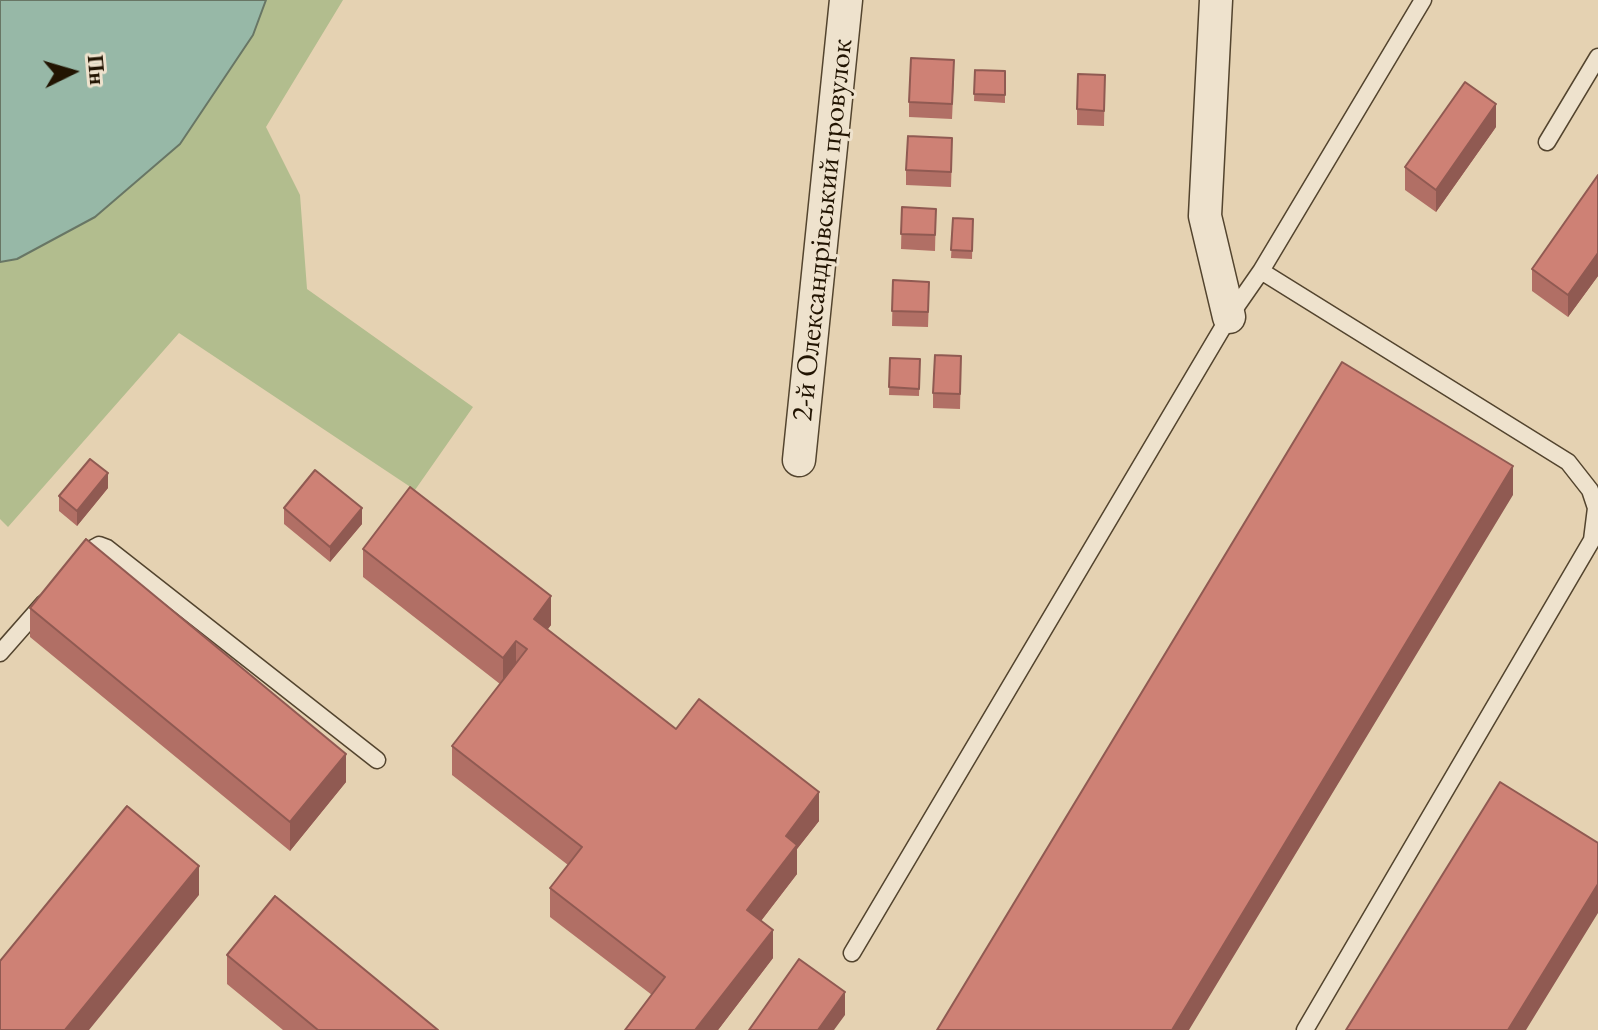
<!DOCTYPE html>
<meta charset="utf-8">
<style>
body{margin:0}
#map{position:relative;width:1598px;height:1030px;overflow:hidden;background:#e5d2b2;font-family:"EB Garamond",serif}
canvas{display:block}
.north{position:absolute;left:32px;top:32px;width:80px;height:80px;-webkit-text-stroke:6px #eee2cd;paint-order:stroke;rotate:85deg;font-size:22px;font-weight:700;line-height:32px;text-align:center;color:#221402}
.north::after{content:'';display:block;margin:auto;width:28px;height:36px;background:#221402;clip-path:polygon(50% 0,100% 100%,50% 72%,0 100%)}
</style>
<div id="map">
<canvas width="1598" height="1030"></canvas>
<div class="north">Пн</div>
</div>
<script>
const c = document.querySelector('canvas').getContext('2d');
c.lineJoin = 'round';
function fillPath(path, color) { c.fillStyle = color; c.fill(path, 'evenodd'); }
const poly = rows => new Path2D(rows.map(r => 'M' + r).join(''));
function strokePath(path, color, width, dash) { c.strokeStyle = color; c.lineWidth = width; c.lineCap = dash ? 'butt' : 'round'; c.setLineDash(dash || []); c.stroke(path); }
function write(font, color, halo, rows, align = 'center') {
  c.font = font + ' "EB Garamond",serif'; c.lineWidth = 6; c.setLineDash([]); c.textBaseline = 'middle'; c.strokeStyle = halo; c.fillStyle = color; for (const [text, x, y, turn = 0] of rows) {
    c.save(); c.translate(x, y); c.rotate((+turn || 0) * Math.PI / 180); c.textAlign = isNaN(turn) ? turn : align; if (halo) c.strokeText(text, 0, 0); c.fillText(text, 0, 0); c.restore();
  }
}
const green = poly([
 [266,0,343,0,266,127,300,195,307,289,473,407,415,490,179,333,8,527,0,519,0,262,18,259,180,144,253,35]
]);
const water = poly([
 [0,0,266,0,253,35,180,144,95,217,17,259,0,262,0,0]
]);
const service = poly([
 [1547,142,1598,57],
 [1261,271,1568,462,1590,490,1596,508,1592,540,1305,1030],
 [80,561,90,550,99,545,107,548,377,760],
 [0,653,44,603],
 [852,953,1229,317,1261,271,1423,0]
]);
const minor = poly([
 [1216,0,1205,216,1229,317],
 [799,460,846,0]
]);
const wall = poly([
 [975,70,1005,71,1005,103,974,101],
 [954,75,952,119,909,117,909,102],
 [1105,75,1104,126,1077,125,1077,109],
 [1496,127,1436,212,1405,190,1405,167],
 [952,153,951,187,906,185,906,170],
 [1598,175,1598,276,1568,317,1532,291,1532,269],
 [902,207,936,209,935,251,901,249],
 [953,218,973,219,972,259,951,258],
 [893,280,929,297,928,327,892,326],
 [890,358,920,359,919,396,889,395],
 [961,371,960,409,933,408,933,393],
 [108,488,77,526,59,511,59,496],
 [284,508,362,524,330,562,284,524],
 [363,549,551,625,547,630,676,729,819,821,797,849,797,874,761,921,773,958,718,1030,625,1030,652,995,550,917,550,888,568,865,452,775,452,746,500,684,363,577],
 [30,608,346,782,290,851,30,637],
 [227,955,438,1030,283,1030,227,984]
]);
const shadedWall = poly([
 [1496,104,1496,127,1436,212,1436,190],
 [1598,253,1598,276,1568,317,1568,295],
 [1513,466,1513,495,1189,1030,1172,1030],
 [108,473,108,488,77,526,77,511],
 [362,508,362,524,330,562,330,547],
 [551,596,551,625,534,647,534,619],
 [516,641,516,670,503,687,503,658],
 [346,754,346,782,290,851,290,822],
 [819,792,819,821,797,849,797,874,747,939,747,910,786,836],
 [199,866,199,895,89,1030,65,1030],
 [1598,884,1598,913,1526,1030,1508,1030],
 [773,930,773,958,718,1030,695,1030],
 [845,992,845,1015,834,1030,818,1030]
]);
const building = poly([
 [911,58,954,60,952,104,909,102,911,58],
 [975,70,1005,71,1005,95,974,94,975,70],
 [1078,74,1105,75,1104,111,1077,109,1078,74],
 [1465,82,1496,104,1436,190,1405,167,1465,82],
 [908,136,952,138,951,172,906,170,908,136],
 [1598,175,1598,253,1568,295,1532,269,1598,175],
 [902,207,936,209,935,235,901,234,902,207],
 [953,218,973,219,972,251,951,250,953,218],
 [893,280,929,282,928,312,892,311,893,280],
 [935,355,961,356,960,394,933,393,935,355],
 [890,358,920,359,919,389,889,387,890,358],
 [1342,362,1513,466,1172,1030,937,1030,1342,362],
 [90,459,108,473,77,511,59,496,90,459],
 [315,470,362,508,330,547,284,508,315,470],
 [410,487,551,596,534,619,676,729,699,699,819,792,786,836,797,845,747,910,773,930,695,1030,625,1030,665,977,550,888,582,847,452,746,527,649,516,641,503,658,363,549,410,487],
 [86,539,346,754,290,822,30,608,86,539],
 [1500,782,1598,843,1598,884,1508,1030,1346,1030,1500,782],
 [127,806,199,866,65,1030,0,1030,0,961,127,806],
 [275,896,438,1030,318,1030,227,955,275,896],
 [799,959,845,992,818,1030,749,1030,799,959]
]);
const streetNames = [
 ["2-й Олександрівський провулок",823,230,-84]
];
fillPath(green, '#b2bd8e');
fillPath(water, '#97b8a7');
strokePath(water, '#687665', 2);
strokePath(service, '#53442e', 19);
strokePath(minor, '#53442e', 35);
strokePath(service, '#eee2cd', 16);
strokePath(minor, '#eee2cd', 32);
fillPath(wall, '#b16f65');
fillPath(shadedWall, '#905a52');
fillPath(building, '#ce8175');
strokePath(building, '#905a52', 2);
write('30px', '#221402', '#eee2cd', streetNames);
</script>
